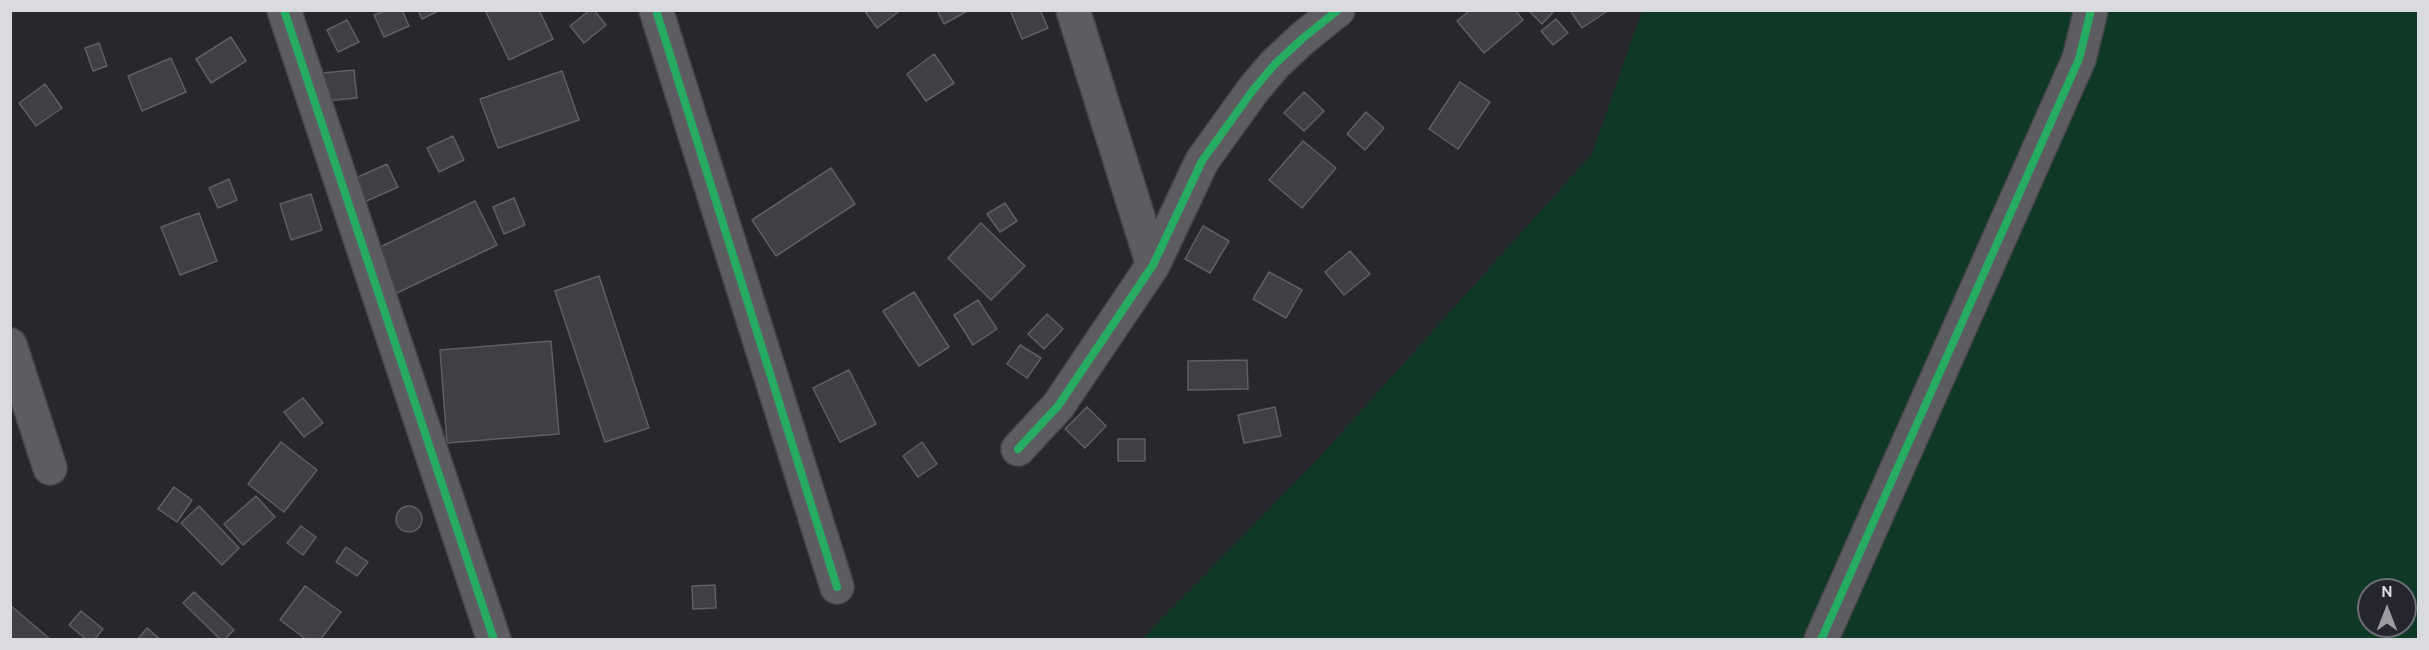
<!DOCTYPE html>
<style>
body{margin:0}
#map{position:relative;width:2429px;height:650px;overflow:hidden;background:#27272d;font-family:Cabin,sans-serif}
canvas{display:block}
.frame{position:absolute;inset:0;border:12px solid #dadae1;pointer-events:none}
.north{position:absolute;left:2357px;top:578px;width:60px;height:60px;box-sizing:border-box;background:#25252f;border:2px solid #6d6d76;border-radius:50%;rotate:0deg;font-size:16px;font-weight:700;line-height:24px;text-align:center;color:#dadae1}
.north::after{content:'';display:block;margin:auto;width:21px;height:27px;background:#9b9ba2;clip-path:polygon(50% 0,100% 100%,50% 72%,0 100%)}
</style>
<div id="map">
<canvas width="2429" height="650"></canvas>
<div class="frame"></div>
<div class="north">N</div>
</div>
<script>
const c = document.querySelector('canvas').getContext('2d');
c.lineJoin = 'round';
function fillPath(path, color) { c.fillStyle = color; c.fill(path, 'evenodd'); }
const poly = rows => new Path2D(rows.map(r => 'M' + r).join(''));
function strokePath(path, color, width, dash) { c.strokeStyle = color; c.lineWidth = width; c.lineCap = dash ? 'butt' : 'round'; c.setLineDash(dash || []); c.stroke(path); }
const green = poly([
 [1642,11,2418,11,2418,639,1141,640,1317,460,1592,154],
 [2369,590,2405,590,2405,626,2369,626]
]);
const building = poly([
 [387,10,402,10,409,26,384,37,374,15,387,10],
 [418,10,440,10,422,19,418,10],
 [485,10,539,10,553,39,509,60,485,10],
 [590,10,594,10,606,25,584,43,570,26,590,10],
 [864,10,901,10,877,28,864,10],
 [937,10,969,10,944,24,937,10],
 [1010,10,1040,10,1048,28,1022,39,1010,10],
 [1470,10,1515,10,1523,20,1484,53,1457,21,1470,10],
 [1528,10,1555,10,1542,24,1528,10],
 [1570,10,1609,10,1582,28,1570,10],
 [1556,19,1568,33,1553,45,1541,31,1556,19],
 [347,20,359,42,338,52,327,30,347,20],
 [231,37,246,61,211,83,196,59,231,37],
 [99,43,107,66,93,71,85,48,99,43],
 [934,54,954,83,926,101,907,74,934,54],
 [171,58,186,92,142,111,128,76,171,58],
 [354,70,357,98,325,101,322,73,354,70],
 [562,71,579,120,498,148,480,99,562,71],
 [1460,82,1490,102,1458,149,1429,129,1460,82],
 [45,84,62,108,36,126,19,103,45,84],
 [1304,92,1324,111,1304,131,1284,113,1304,92],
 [1366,112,1384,128,1365,150,1347,134,1366,112],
 [453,136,464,160,439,172,427,148,453,136],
 [1303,141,1336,168,1302,208,1269,180,1303,141],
 [387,164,398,187,360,204,349,181,387,164],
 [831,168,855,204,776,256,752,220,831,168],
 [229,179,237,200,218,208,209,188,229,179],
 [311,194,322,230,291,240,280,204,311,194],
 [514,198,525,225,504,234,493,207,514,198],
 [475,201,497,245,395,294,374,250,475,201],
 [1005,203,1017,221,1000,232,987,214,1005,203],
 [199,213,217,261,180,275,161,227,199,213],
 [981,223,1025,266,991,300,948,258,981,223],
 [1203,226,1229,241,1210,273,1185,259,1203,226],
 [1350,251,1370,274,1344,295,1325,272,1350,251],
 [1269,272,1302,290,1286,318,1253,299,1269,272],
 [599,276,649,428,605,442,555,291,599,276],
 [914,292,949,347,919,366,883,311,914,292],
 [978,300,997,329,973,345,954,315,978,300],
 [1047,314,1063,329,1044,349,1028,334,1047,314],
 [551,341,559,434,447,443,440,350,551,341],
 [1020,345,1041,358,1027,378,1007,364,1020,345],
 [1247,360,1248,389,1188,390,1188,361,1247,360],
 [849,370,876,424,840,442,813,388,849,370],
 [303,398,323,423,304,437,284,412,303,398],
 [1087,407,1106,426,1085,448,1065,429,1087,407],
 [1275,407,1281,436,1244,443,1238,415,1275,407],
 [1118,439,1145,439,1145,461,1118,461,1118,439],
 [281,442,317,470,284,512,248,484,281,442],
 [922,442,937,464,918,477,903,456,922,442],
 [174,487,192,500,177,522,158,509,174,487],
 [256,496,275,517,243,545,224,524,256,496],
 '396 519a13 13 0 1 1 26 0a13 13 0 1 1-26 0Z',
 [199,506,239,548,222,565,181,523,199,506],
 [301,526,316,537,303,555,287,543,301,526],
 [346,547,368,562,357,576,336,562,346,547],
 [715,585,716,608,693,609,692,586,715,585],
 [305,586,341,612,320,640,307,640,280,620,305,586],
 [194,592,234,630,224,640,221,640,183,603,194,592],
 [10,605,51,640,10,640,10,605],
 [81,611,103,629,94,640,87,640,69,625,81,611],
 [147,628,161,640,137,640,147,628]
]);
const minor = poly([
 [284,10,494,640],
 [656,10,837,587],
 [1073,10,1153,265],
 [10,345,50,468],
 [1018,449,1058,406,1153,265,1202,161,1253,90,1275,64,1303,38,1338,10],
 [1821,640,2079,59,2091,10]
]);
const cycleway = poly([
 [284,10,494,640],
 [656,10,837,587],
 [1018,449,1058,406,1153,265,1202,161,1253,90,1275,64,1303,38,1338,10],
 [1821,640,2079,59,2091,10]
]);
fillPath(green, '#0f3926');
fillPath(building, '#404044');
strokePath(building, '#5e5e63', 1.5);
strokePath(minor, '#45454a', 36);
strokePath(minor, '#5d5d61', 33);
strokePath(cycleway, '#26ab63', 8);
</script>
